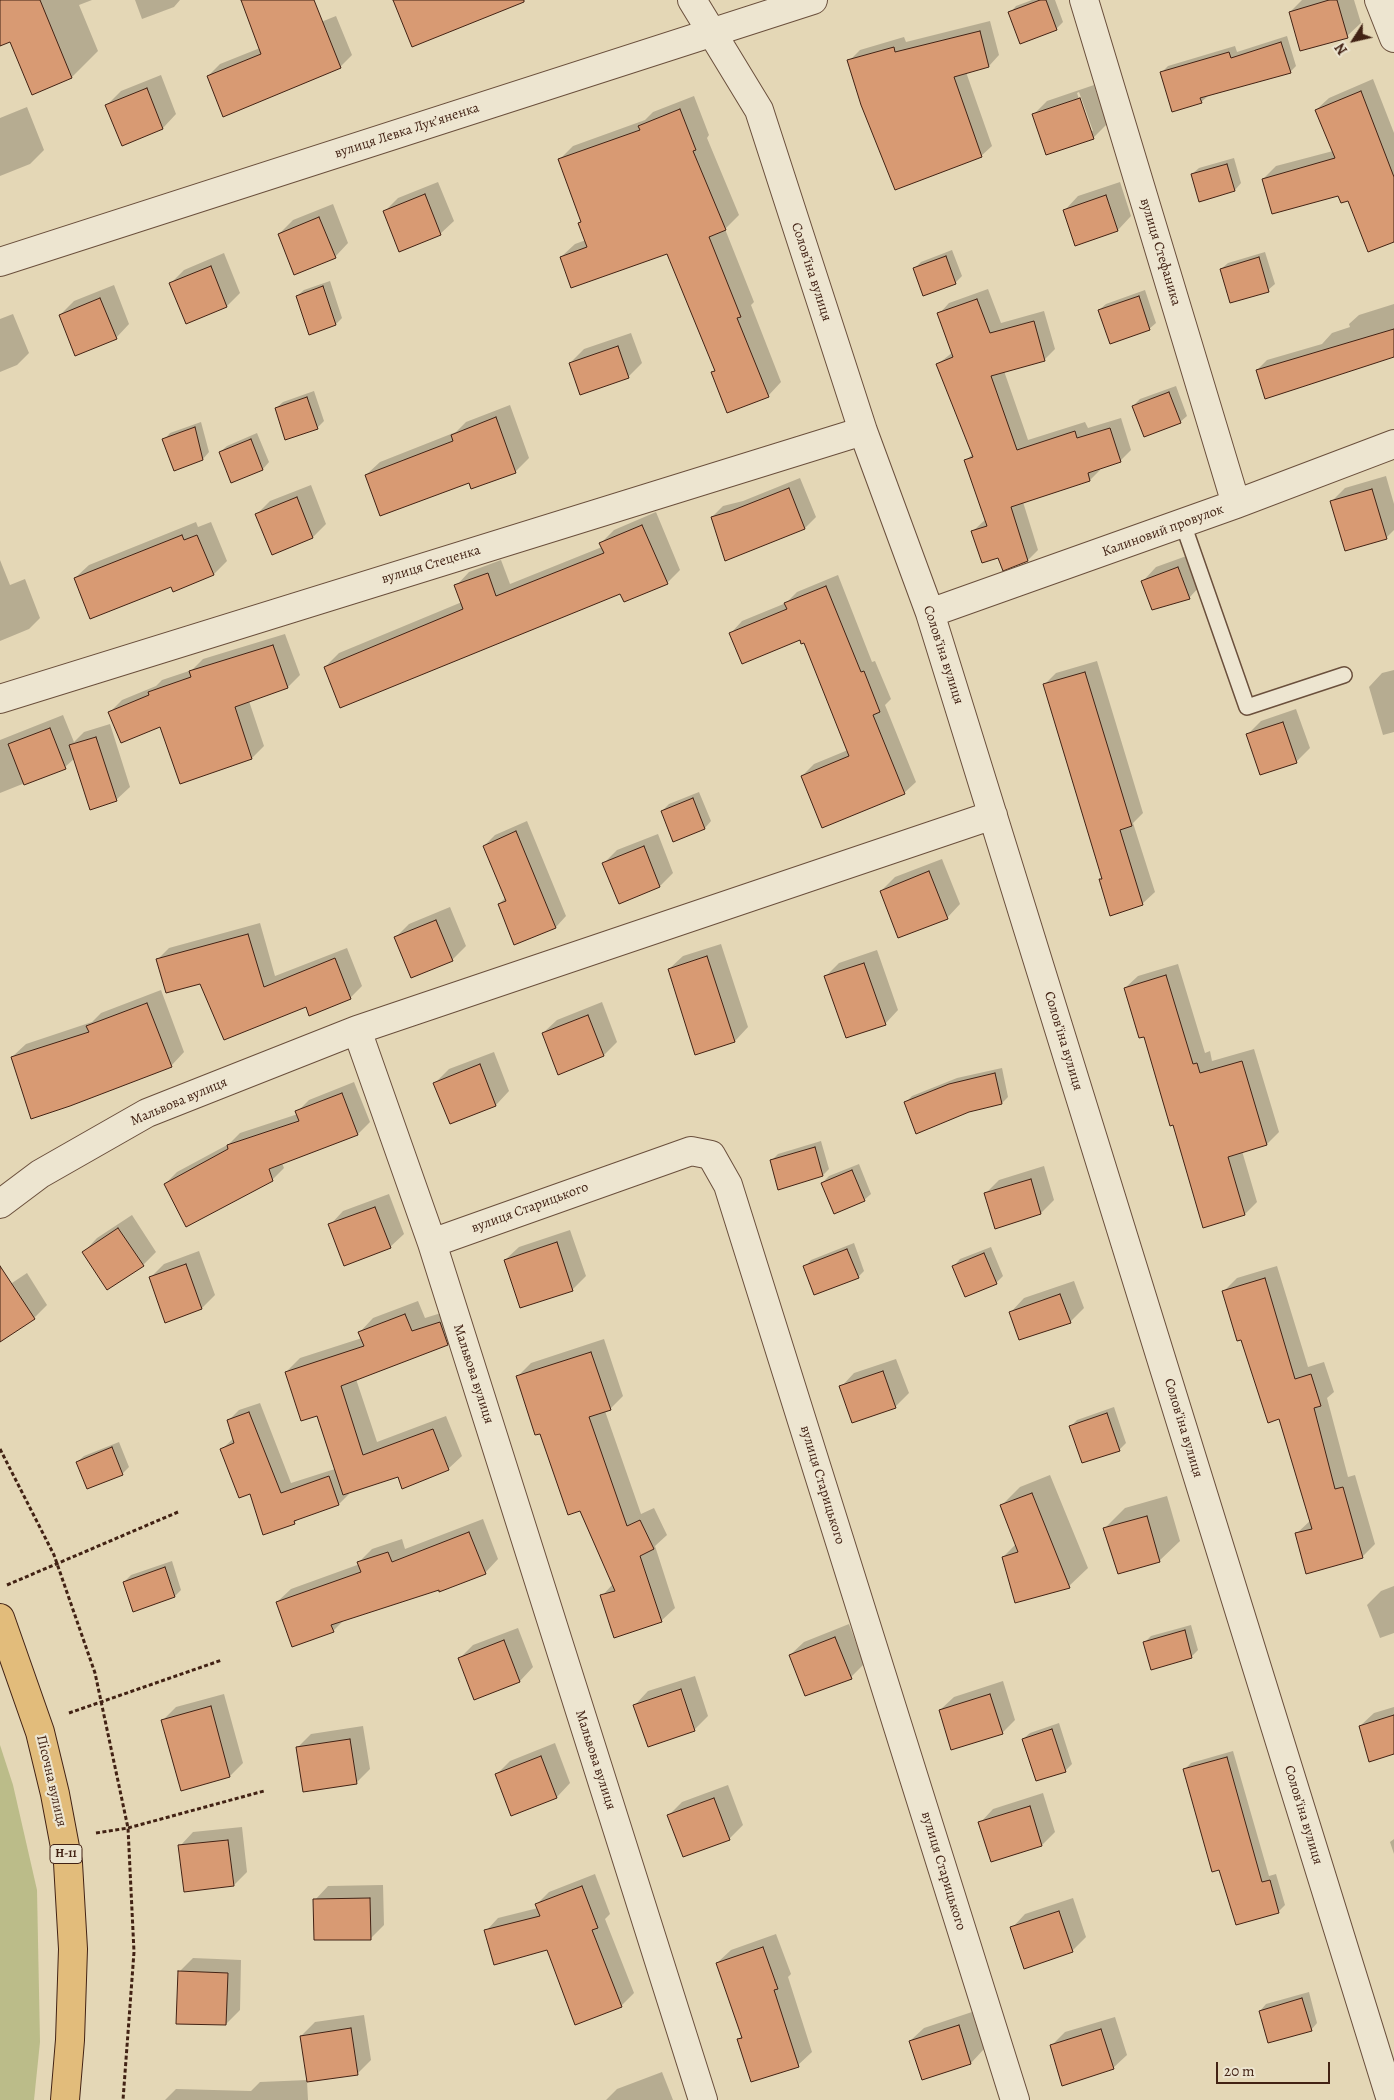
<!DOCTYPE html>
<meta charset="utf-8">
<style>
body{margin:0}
#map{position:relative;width:1394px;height:2100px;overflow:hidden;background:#e4d7b6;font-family:Alegreya,serif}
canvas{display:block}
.north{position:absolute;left:1329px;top:15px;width:50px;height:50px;-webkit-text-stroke:4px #ede5d0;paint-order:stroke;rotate:235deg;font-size:14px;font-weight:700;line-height:20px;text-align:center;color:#422214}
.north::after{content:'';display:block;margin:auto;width:18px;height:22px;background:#422214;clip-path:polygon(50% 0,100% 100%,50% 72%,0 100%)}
.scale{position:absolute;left:1216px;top:2062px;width:114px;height:22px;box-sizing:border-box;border:2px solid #422214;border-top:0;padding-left:6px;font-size:15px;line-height:18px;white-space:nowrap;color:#422214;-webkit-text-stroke:4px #ede5d0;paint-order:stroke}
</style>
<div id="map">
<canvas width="1394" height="2100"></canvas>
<div class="north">N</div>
<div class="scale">20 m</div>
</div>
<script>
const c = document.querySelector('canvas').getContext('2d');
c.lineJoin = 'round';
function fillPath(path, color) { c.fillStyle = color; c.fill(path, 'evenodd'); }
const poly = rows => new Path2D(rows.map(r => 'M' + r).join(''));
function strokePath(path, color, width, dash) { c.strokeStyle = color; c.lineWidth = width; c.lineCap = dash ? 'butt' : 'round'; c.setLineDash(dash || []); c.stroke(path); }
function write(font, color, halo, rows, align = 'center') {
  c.font = font + ' Alegreya,serif'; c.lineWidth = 4.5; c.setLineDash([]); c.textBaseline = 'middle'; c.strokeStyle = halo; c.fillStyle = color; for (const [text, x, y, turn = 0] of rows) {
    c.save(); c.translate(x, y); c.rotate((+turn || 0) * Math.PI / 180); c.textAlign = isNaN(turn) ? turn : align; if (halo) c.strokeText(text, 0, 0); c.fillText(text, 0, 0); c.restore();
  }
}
const green = poly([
 [0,1745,13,1785,37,1890,40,2042,34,2100,0,2100]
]);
const shadow = poly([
 [0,0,92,0,79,5,98,51,72,77,32,93,10,40,0,44],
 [135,0,180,0,174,7,142,19],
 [242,0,291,0,301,30,336,16,352,55,340,67,208,76,220,64,260,48],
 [1032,0,1055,0,1063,22,1056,29,1010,13,1016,6],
 [1302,0,1354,0,1361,23,1347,36,1290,12],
 [990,21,999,55,989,66,966,72,992,146,981,156,849,61,860,50,904,37,906,42],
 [1287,36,1296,66,1290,72,1208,96,1201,102,1162,72,1168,66,1235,46,1237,52],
 [161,75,176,114,163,128,123,144,107,105,121,91],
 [1373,79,1394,133,1394,240,1349,199,1339,195,1263,179,1276,166,1333,151,1316,110,1329,98],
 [1094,85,1107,124,1093,138,1033,115,1047,101],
 [1079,92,1093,131,1090,131,1077,93],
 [694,96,709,135,707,138,739,215,725,229,754,302,751,305,781,382,768,396,712,373,716,369,667,253,561,257,575,244,586,240,582,222,559,160,573,146,645,120,653,112],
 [27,107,44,150,30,164,0,176,0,118],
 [1234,158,1241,183,1235,190,1200,200,1192,174,1199,168],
 [438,182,454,221,440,234,385,211,398,198],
 [1120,182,1131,216,1118,230,1065,210,1078,196],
 [333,204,348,243,335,257,279,234,293,220],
 [952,250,962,276,955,283,914,269,921,262],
 [1265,252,1275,284,1268,290,1221,269,1228,263],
 [224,253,240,293,227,306,171,283,184,270],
 [330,281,342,318,336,324,297,296,304,290],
 [114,285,129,324,116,338,60,315,74,301],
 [988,289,1001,323,1044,311,1055,349,1044,360,1004,371,1028,440,1085,422,1088,428,1121,418,1131,450,1120,461,1100,468,1100,470,1090,480,1023,502,1038,550,1028,560,999,556,973,531,986,519,966,460,973,454,938,364,953,352,939,314,949,303],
 [1145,290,1156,323,1149,329,1099,310,1106,304],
 [1394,304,1394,354,1257,370,1267,360,1322,344,1332,333,1350,327,1349,324,1359,315],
 [13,314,29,353,17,365,0,372,0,319],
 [631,333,642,363,628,377,570,363,584,349],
 [1176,386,1187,416,1180,422,1133,406,1140,399],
 [314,391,324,421,317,428,276,408,283,402],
 [510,405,529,458,515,472,469,481,366,475,380,462,456,432,466,422],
 [201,422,209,452,203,459,164,440,170,433],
 [257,433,269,462,263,469,220,452,227,446],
 [1386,476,1394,504,1394,530,1386,538,1331,502,1345,488],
 [800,478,816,517,805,528,725,559,712,517,723,506,743,501],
 [311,485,326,524,313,537,257,514,270,501],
 [656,512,680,570,667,583,621,593,325,667,339,653,462,602,456,586,469,572,501,560,510,584,602,547,601,543,614,530],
 [196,522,198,527,211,522,227,561,214,574,75,578,89,565],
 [1192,554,1202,584,1189,598,1143,581,1156,567],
 [0,560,10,585,25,579,40,618,29,629,0,641],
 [838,575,872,662,875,661,891,699,885,705,916,782,904,793,802,776,814,764,848,750,805,641,800,639,731,633,742,621,786,603,797,592],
 [285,634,300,675,288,687,249,701,264,746,252,758,161,725,110,712,122,700,156,686,162,680,192,670,203,659],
 [1097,661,1143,813,1133,823,1155,892,1142,904,1100,880,1103,878,1044,685,1056,673],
 [1394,670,1394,732,1383,735,1369,687,1382,673],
 [1296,709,1310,748,1296,762,1247,735,1261,721],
 [63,715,74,742,84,732,110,724,130,787,116,800,75,758,65,767,0,793,0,740],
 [699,792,711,821,705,828,674,840,662,811,669,804],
 [527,821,566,916,556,927,499,904,506,897,484,846,495,835],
 [658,834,673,873,660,886,620,902,603,864,617,850],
 [942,859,960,904,947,918,881,891,895,877],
 [450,907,466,946,452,960,396,937,409,924],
 [260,923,275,976,347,948,362,986,350,998,307,1005,201,982,158,959,169,948],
 [721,944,748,1027,735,1041,696,1053,669,969,683,956],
 [877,950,898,1010,885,1024,825,977,839,963],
 [1178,964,1205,1053,1210,1051,1212,1061,1254,1049,1279,1132,1267,1144,1242,1151,1257,1202,1245,1214,1174,1123,1144,1035,1125,988,1138,976],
 [161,990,184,1052,171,1066,12,1057,26,1044,92,1022,101,1013],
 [602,1002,617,1042,604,1055,543,1033,557,1020],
 [494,1052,509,1091,496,1105,435,1083,449,1069],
 [1002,1068,1008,1097,1002,1103,969,1111,905,1103,912,1096,957,1078],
 [354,1082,370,1122,358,1134,282,1163,284,1168,272,1180,165,1184,177,1172,229,1144,240,1133,298,1114,297,1112,309,1100],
 [821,1141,829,1169,823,1175,771,1161,778,1154],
 [859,1164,871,1194,864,1200,822,1183,829,1176],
 [1044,1166,1054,1200,1041,1213,995,1227,985,1194,999,1180],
 [389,1194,404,1234,390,1247,330,1225,343,1211],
 [132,1215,156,1252,143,1265,84,1252,97,1238],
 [570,1230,586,1276,572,1290,505,1260,519,1247],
 [854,1243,864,1271,858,1277,805,1267,811,1260],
 [991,1247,1003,1276,996,1283,954,1266,960,1259],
 [199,1251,215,1295,202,1308,150,1278,164,1264],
 [1277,1266,1308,1367,1324,1362,1334,1392,1327,1398,1348,1477,1355,1475,1375,1544,1362,1557,1296,1534,1311,1520,1280,1417,1242,1338,1224,1291,1237,1278],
 [27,1273,47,1305,34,1318,0,1341,0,1291],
 [1074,1281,1084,1308,1070,1322,1011,1312,1024,1298],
 [418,1301,425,1318,454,1309,461,1331,447,1344,356,1379,377,1442,446,1416,462,1456,448,1469,398,1476,348,1492,349,1494,339,1504,300,1517,294,1523,251,1492,222,1449,234,1438,229,1420,239,1410,260,1403,291,1483,335,1469,317,1415,286,1372,300,1358,362,1338,360,1332,373,1318],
 [604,1339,623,1396,610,1409,605,1411,641,1514,654,1508,667,1535,655,1546,675,1608,661,1621,602,1596,613,1584,518,1376,531,1363],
 [896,1359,909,1393,895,1407,841,1387,854,1373],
 [1114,1407,1126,1443,1119,1450,1071,1426,1077,1420],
 [119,1442,129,1467,122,1474,77,1462,84,1456],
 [1050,1475,1088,1568,1069,1586,1016,1602,1003,1557,1016,1544,1002,1505,1020,1487],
 [1167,1496,1180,1541,1159,1561,1104,1529,1125,1508],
 [483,1519,498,1559,485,1573,344,1620,333,1631,277,1602,291,1589,360,1564,359,1562,372,1549,402,1539,405,1549],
 [172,1561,181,1590,175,1596,124,1582,131,1575],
 [1394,1586,1394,1633,1380,1638,1367,1605,1381,1591],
 [849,1624,864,1664,851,1677,790,1655,804,1642],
 [1191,1625,1198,1650,1191,1657,1144,1643,1151,1636],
 [518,1628,533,1667,520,1681,475,1698,459,1659,473,1645],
 [695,1676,708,1716,694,1730,635,1705,648,1691],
 [1003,1681,1015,1720,1002,1733,940,1710,954,1697],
 [224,1694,243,1763,230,1776,163,1720,176,1707],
 [1394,1707,1394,1753,1360,1726,1374,1713],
 [1059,1723,1072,1764,1065,1771,1023,1739,1030,1733],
 [363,1726,370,1769,356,1783,298,1747,311,1734],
 [555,1743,570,1783,557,1797,511,1814,496,1775,510,1761],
 [1233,1751,1269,1876,1276,1874,1285,1905,1278,1912,1220,1868,1185,1769,1191,1763],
 [728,1785,743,1825,729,1839,669,1815,682,1802],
 [1043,1793,1055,1832,1042,1845,980,1823,993,1809],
 [242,1827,247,1872,234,1885,180,1846,193,1832],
 [1394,1839,1394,1854,1390,1842],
 [595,1874,610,1914,605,1919,634,1993,621,2006,547,1949,486,1931,498,1918,538,1908,537,1904,549,1892],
 [383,1885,384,1925,371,1938,315,1900,328,1886],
 [1073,1898,1086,1937,1072,1951,1012,1928,1025,1914],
 [776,1934,791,1974,788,1977,812,2052,798,2065,739,2039,742,2036,717,1963,731,1950],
 [193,1958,241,1960,240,2010,226,2024,179,1972],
 [1309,1992,1317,2023,1311,2030,1260,2011,1266,2004],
 [972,2012,984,2049,971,2063,922,2078,910,2041,924,2028],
 [364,2015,371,2060,357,2074,307,2081,308,2100,165,2100,176,2089,251,2091,260,2082,308,2080,301,2036,315,2022],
 [1115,2017,1127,2055,1113,2068,1051,2046,1065,2032],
 [662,2072,673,2100,606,2100,617,2089]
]);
const building = poly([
 [0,0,40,0,72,78,32,95,10,42,0,46,0,0],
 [241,0,314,0,341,68,223,117,207,76,261,54,241,0],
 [393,0,524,0,524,2,412,47,393,0],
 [1040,0,1046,0,1057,30,1020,44,1008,12,1040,0],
 [1329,0,1337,0,1348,38,1300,51,1289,12,1329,0],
 [980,31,989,67,954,77,982,157,895,190,861,105,847,60,894,47,895,52,980,31],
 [1281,42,1291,73,1200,98,1202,103,1172,112,1160,72,1229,52,1231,58,1281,42],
 [147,88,163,129,122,146,105,105,147,88],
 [1361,91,1394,177,1394,242,1368,252,1348,201,1341,203,1338,196,1272,214,1262,179,1335,158,1315,110,1361,91],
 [1080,98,1094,139,1046,155,1032,114,1080,98],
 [680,109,696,150,693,151,726,230,709,237,741,317,737,318,769,397,727,413,711,372,715,371,667,254,571,288,560,257,587,247,578,223,581,222,558,159,640,130,638,126,680,109],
 [1227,164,1235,191,1199,202,1191,174,1227,164],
 [425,194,441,235,399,252,383,211,425,194],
 [1106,195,1118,231,1075,246,1063,210,1106,195],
 [319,217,336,258,294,275,278,234,319,217],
 [946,256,956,284,923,296,913,268,946,256],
 [1259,257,1269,292,1230,303,1220,269,1259,257],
 [211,266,227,307,186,324,169,283,211,266],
 [323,286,336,325,309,335,296,296,323,286],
 [1139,296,1150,330,1110,344,1098,310,1139,296],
 [100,298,117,339,75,356,59,315,100,298],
 [977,299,990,333,1034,321,1045,361,991,376,1017,450,1075,431,1077,438,1110,428,1121,462,1088,473,1090,481,1011,507,1028,561,1003,571,998,558,982,563,971,531,987,526,964,460,973,457,936,364,953,357,937,313,977,299],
 [1394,329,1394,357,1265,399,1256,370,1394,329],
 [618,346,629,378,580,395,569,363,618,346],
 [1169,392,1181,423,1144,437,1132,406,1169,392],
 [307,397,318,429,285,440,275,408,307,397],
 [496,417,516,473,471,489,469,483,380,516,365,475,453,441,451,435,496,417],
 [195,427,203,460,174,471,162,439,195,427],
 [251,439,263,470,231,483,219,452,251,439],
 [789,488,805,529,725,561,711,517,731,511,789,488],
 [1372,489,1387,539,1345,551,1330,501,1372,489],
 [297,497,313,538,272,555,255,514,297,497],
 [642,525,668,584,624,602,620,594,340,708,324,667,463,609,454,585,488,573,496,596,604,553,599,543,642,525],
 [182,535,184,540,197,535,214,575,173,592,171,587,90,619,74,578,182,535],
 [1178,567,1190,599,1152,610,1141,581,1178,567],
 [826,586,861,672,864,671,880,712,873,715,905,794,822,828,801,776,849,756,804,643,801,644,800,640,742,664,729,633,787,609,784,603,826,586],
 [273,645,288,688,235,707,252,759,180,784,160,727,121,743,108,712,149,695,148,692,191,677,189,671,273,645],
 [1085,672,1132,826,1120,830,1143,905,1110,916,1099,879,1102,879,1043,684,1085,672],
 [1283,722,1297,763,1260,775,1246,734,1283,722],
 [50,728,66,769,24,785,8,744,50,728],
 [96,737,117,801,90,810,69,745,96,737],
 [693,798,705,829,673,842,661,811,693,798],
 [516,831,556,928,514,945,498,904,506,901,483,846,516,831],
 [644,846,660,887,619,904,602,863,644,846],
 [929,871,948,919,898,938,880,891,929,871],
 [436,920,453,961,411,978,394,937,436,920],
 [248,934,264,987,335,958,351,999,309,1016,306,1007,224,1040,200,984,166,993,156,959,248,934],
 [707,956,735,1042,695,1055,668,969,707,956],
 [864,963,886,1025,846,1038,824,976,864,963],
 [1166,975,1193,1064,1197,1063,1200,1073,1242,1061,1267,1145,1228,1157,1245,1215,1203,1228,1173,1125,1170,1126,1144,1037,1139,1038,1124,988,1166,975],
 [147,1003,172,1067,70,1106,31,1119,11,1057,89,1032,86,1026,147,1003],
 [588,1015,604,1056,558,1075,542,1033,588,1015],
 [480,1064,496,1106,450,1124,433,1083,480,1064],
 [995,1073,1002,1104,969,1112,916,1134,904,1102,949,1084,995,1073],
 [342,1093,358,1135,269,1169,273,1181,186,1227,164,1184,228,1149,227,1145,299,1121,295,1111,342,1093],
 [815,1147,823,1176,778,1190,770,1160,815,1147],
 [852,1170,865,1201,834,1214,821,1183,852,1170],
 [1031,1179,1041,1214,995,1229,984,1193,1031,1179],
 [375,1207,391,1248,344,1266,328,1224,375,1207],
 [118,1228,144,1266,107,1290,82,1252,118,1228],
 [557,1242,573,1291,520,1308,504,1260,557,1242],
 [847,1249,859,1278,814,1295,803,1266,847,1249],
 [984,1253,997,1284,965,1297,952,1266,984,1253],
 [186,1264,202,1309,165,1323,149,1277,186,1264],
 [0,1266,35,1319,0,1342,0,1266],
 [1265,1278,1295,1379,1311,1374,1321,1406,1314,1408,1335,1489,1343,1487,1363,1558,1306,1574,1295,1533,1312,1529,1279,1419,1268,1423,1241,1340,1237,1341,1222,1291,1265,1278],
 [1060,1294,1071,1323,1019,1340,1009,1312,1060,1294],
 [405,1314,412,1331,440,1322,448,1345,341,1386,363,1455,433,1429,449,1470,402,1489,398,1477,343,1495,317,1416,301,1421,285,1372,364,1346,358,1332,405,1314],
 [591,1352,611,1410,589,1417,627,1526,640,1520,654,1549,640,1556,662,1622,614,1638,600,1595,615,1591,580,1511,568,1515,540,1434,535,1435,516,1376,591,1352],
 [883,1371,896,1408,852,1423,839,1386,883,1371],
 [249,1412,281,1493,329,1476,339,1505,294,1521,295,1524,263,1535,250,1494,239,1498,220,1449,234,1443,227,1420,249,1412],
 [1107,1413,1120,1451,1082,1463,1069,1426,1107,1413],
 [112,1447,123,1475,87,1489,76,1462,112,1447],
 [1032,1493,1070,1588,1015,1603,1002,1557,1018,1552,1000,1505,1032,1493],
 [1147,1516,1160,1562,1118,1574,1103,1528,1147,1516],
 [469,1532,486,1574,439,1592,439,1590,331,1625,334,1632,292,1647,276,1602,361,1572,357,1562,388,1552,392,1562,469,1532],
 [165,1567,175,1597,133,1612,123,1582,165,1567],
 [1185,1630,1192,1658,1151,1670,1143,1642,1185,1630],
 [835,1637,852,1679,805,1696,789,1655,835,1637],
 [504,1640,520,1682,474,1700,458,1658,504,1640],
 [681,1689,695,1731,648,1747,633,1705,681,1689],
 [990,1694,1003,1734,951,1750,939,1710,990,1694],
 [211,1706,230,1777,181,1791,161,1720,211,1706],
 [1394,1715,1394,1754,1369,1762,1359,1726,1394,1715],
 [1052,1729,1066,1772,1036,1781,1022,1739,1052,1729],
 [350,1739,357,1784,303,1792,296,1747,350,1739],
 [541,1756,557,1798,511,1816,495,1774,541,1756],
 [1227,1757,1262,1882,1270,1880,1279,1913,1236,1925,1219,1870,1212,1872,1183,1769,1227,1757],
 [714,1798,730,1840,683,1857,667,1815,714,1798],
 [1030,1806,1042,1846,991,1862,978,1822,1030,1806],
 [228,1840,234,1886,184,1892,178,1845,228,1840],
 [582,1886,598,1928,592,1930,622,2007,575,2025,547,1950,494,1965,484,1930,540,1916,535,1904,582,1886],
 [370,1898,371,1940,314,1940,313,1899,370,1898],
 [1059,1911,1073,1952,1024,1969,1010,1927,1059,1911],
 [763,1947,778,1989,774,1990,799,2067,751,2082,737,2039,742,2038,716,1963,763,1947],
 [178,1971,228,1973,226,2025,176,2024,178,1971],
 [1302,1998,1312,2031,1268,2043,1259,2011,1302,1998],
 [959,2025,971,2064,922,2080,909,2041,959,2025],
 [351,2028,358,2075,307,2082,300,2036,351,2028],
 [1101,2029,1114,2069,1062,2086,1050,2045,1101,2029]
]);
const path = poly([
 [0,1449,54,1555,95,1673,128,1828,134,1952,123,2100],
 [7,1585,178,1512],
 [69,1713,222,1660],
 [96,1833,128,1828,264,1791]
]);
const service = poly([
 [1183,524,1247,707,1344,675]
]);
const minor = poly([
 [692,0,759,110,863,431,930,613,1391,2100],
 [1084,0,1236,504],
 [1379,0,1394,38],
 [0,262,813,0],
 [930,613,1236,504,1394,444],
 [0,699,863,431],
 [357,1030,993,815],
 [0,1204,40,1174,147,1113,357,1030,432,1243,703,2100],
 [432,1243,691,1151,711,1155,728,1185,1015,2100]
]);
const primary = poly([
 [0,1618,40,1732,55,1794,68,1863,73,1949,70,2040,65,2100]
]);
const shields = [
 [66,1854,32]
];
const shieldNames = [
 ["Н-11",66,1854]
];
const streetNames = [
 ["вулиця Левка Лукʼяненка",407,131,-18],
 ["вулиця Стефаника",1160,252,73],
 ["Соловʼїна вулиця",811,272,72],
 ["Калиновий провулок",1163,531,-20],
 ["вулиця Стеценка",431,565,-17],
 ["Соловʼїна вулиця",943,655,72],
 ["Соловʼїна вулиця",1063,1041,73],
 ["Мальвова вулиця",179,1102,-23],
 ["вулиця Старицького",530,1208,-20],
 ["Мальвова вулиця",473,1374,72],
 ["Соловʼїна вулиця",1183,1428,73],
 ["вулиця Старицького",822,1485,73],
 ["Мальвова вулиця",595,1760,72],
 ["Пісочна вулиця",51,1781,77],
 ["Соловʼїна вулиця",1303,1815,73],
 ["вулиця Старицького",943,1871,73]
];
fillPath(green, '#bbbc89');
fillPath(shadow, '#0003');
fillPath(building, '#d89a73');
strokePath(building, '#422214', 1);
strokePath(service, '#6a4f3c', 18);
strokePath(minor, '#6a4f3c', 30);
strokePath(primary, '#422214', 30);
strokePath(path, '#422214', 3, [4, 2.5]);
strokePath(service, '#ede5d0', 15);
strokePath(minor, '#ede5d0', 28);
strokePath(primary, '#e2bc7b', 28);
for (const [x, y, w] of shields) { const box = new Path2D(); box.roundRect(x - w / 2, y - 9.5, w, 19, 4); c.fillStyle = '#ede5d0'; c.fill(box); strokePath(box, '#422214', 1); }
write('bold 12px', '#422214', null, shieldNames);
write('14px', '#422214', '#ede5d0', streetNames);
</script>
